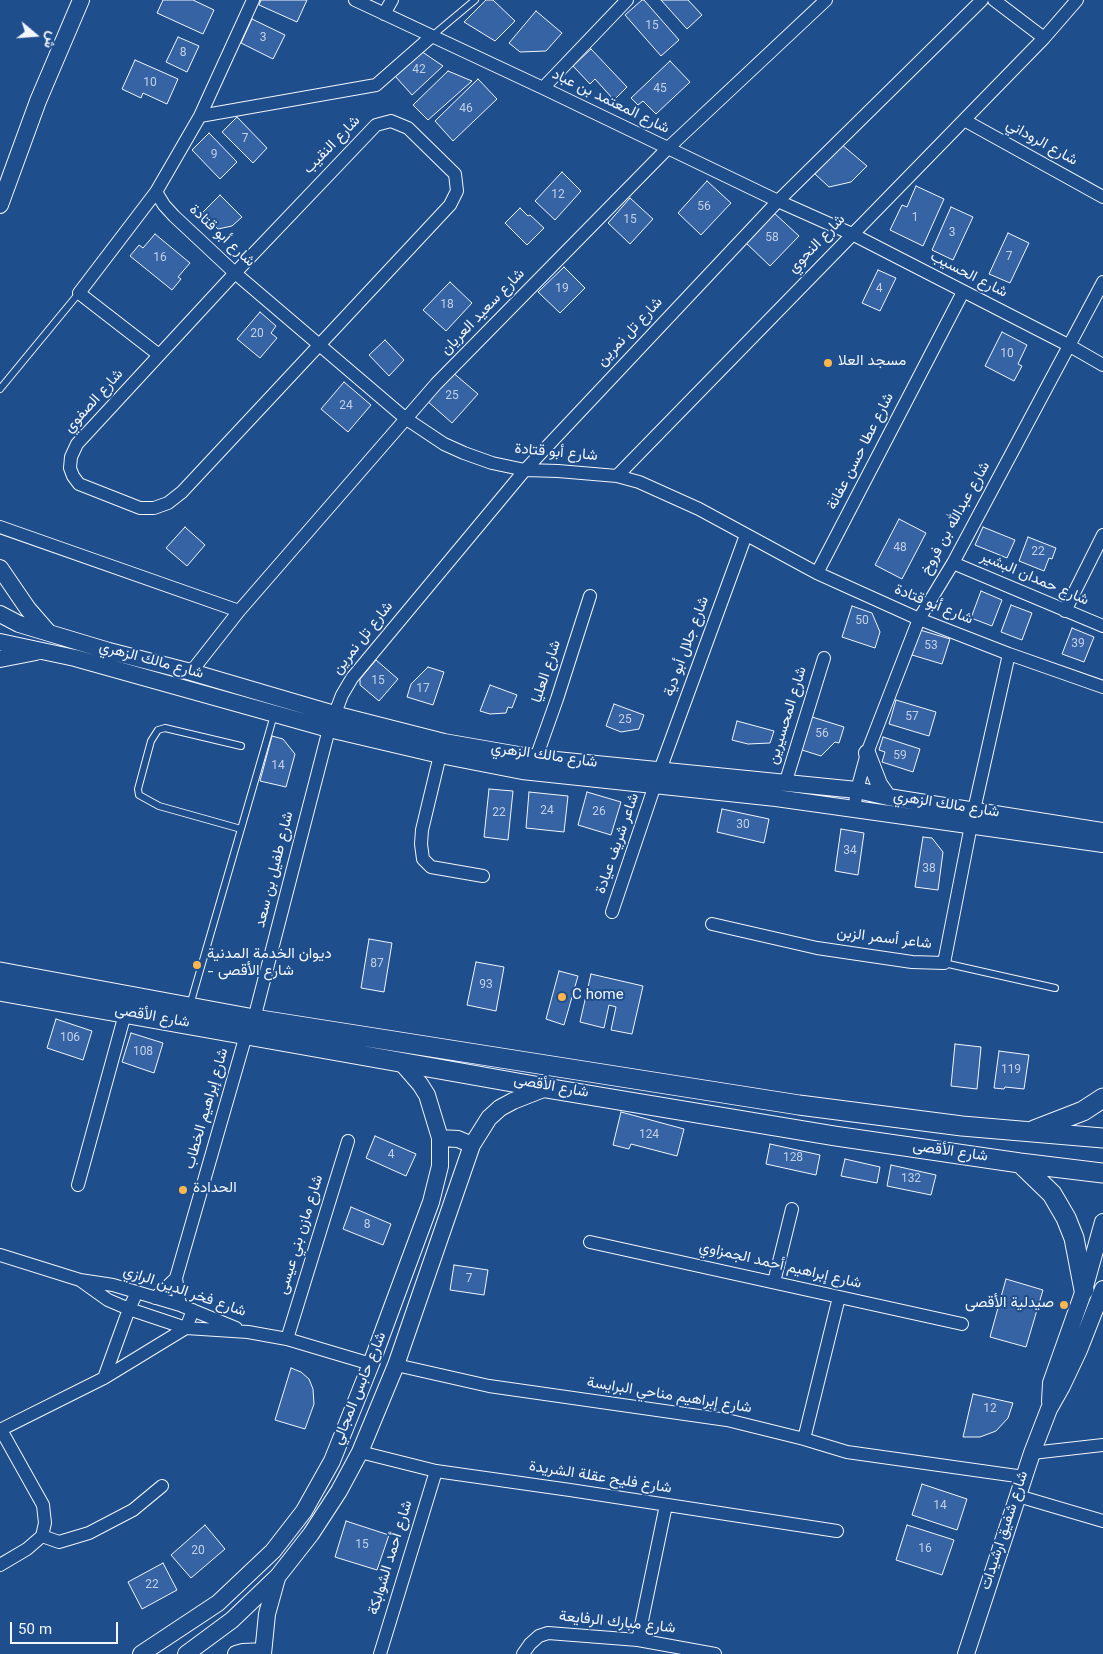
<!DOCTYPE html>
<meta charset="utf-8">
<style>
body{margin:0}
#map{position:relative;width:1103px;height:1654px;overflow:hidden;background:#1f4e8c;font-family:Georgia,Vazirmatn,serif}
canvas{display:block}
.north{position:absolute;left:10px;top:10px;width:50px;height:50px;-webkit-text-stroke:4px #1f4e8c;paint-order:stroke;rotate:108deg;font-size:14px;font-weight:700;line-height:20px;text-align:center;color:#f2f6ff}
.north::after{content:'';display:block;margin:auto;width:18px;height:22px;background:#f2f6ff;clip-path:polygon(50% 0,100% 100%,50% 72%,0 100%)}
.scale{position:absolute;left:10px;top:1622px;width:108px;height:22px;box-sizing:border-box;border:2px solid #f2f6ff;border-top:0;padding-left:6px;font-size:15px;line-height:18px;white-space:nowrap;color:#f2f6ff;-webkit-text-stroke:4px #1f4e8c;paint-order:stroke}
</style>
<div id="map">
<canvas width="1103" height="1654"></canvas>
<div class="north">ش</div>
<div class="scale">50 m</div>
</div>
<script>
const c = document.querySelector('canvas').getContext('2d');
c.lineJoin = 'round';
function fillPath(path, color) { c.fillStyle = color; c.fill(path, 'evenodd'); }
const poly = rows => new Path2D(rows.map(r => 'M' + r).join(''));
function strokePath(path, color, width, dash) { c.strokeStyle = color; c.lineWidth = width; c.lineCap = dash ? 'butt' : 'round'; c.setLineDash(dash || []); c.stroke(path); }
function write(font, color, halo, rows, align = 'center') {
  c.font = font + ' Georgia,Vazirmatn,serif'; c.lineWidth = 4; c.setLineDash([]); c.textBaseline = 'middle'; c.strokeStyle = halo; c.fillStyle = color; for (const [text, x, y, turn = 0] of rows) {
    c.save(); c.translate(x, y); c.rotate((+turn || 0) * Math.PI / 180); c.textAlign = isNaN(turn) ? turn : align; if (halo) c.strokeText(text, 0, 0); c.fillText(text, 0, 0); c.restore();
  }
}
const building = poly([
 [163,0,193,0,214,10,203,34,157,13,163,0],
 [261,0,307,0,297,22,259,5,261,0],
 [486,0,493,0,515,21,495,41,464,22,486,0],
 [642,0,644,0,679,40,661,56,625,15,642,0],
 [661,0,688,0,702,15,687,29,661,0],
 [536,11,562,33,546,51,520,52,509,43,536,11],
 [252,19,285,35,273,59,241,43,252,19],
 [178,37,199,46,187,72,166,62,178,37],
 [591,49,627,87,614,100,595,79,590,84,573,66,591,49],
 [421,51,443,66,412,95,395,76,421,51],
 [135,60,178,79,167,104,143,93,141,98,122,89,135,60],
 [670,61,690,82,656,114,643,101,638,105,631,98,670,61],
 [448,71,472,81,428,120,413,105,448,71],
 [478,79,497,99,453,141,435,121,478,79],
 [237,117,267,148,253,163,222,132,237,117],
 [209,133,237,162,220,179,192,150,209,133],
 [841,144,867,166,851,182,829,187,815,174,841,144],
 [562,172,581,191,555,220,535,201,562,172],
 [707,181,731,203,701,235,678,213,707,181],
 [916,186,944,199,923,246,890,230,902,205,907,207,916,186],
 [220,195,242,217,232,226,218,229,202,213,220,195],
 [630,198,653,219,630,244,608,223,630,198],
 [951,207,973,217,953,260,932,250,951,207],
 [520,208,528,216,530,215,544,228,527,245,505,223,520,208],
 [773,212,799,236,770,266,745,242,773,212],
 [1008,233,1029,243,1010,283,989,274,1008,233],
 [155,234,190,263,178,277,181,279,172,290,130,256,139,245,143,248,155,234],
 [564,267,585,288,560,313,538,292,564,267],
 [878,270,896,278,880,311,862,303,878,270],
 [450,282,472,303,446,331,423,310,450,282],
 [260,312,276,326,271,333,277,338,260,358,237,339,260,312],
 [1002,332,1027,345,1018,364,1022,366,1014,381,985,366,1002,332],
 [385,340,404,360,389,376,369,355,385,340],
 [451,371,478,394,452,423,426,400,451,371],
 [344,382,371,405,348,432,321,409,344,382],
 [899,519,926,533,902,579,875,565,899,519],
 [185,527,205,545,187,566,166,548,185,527],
 [983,527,1015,540,1007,558,975,545,983,527],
 [1028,537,1056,548,1052,559,1049,558,1044,571,1019,561,1028,537],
 [981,591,1002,600,992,626,971,618,981,591],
 [1011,605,1032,613,1022,640,1001,632,1011,605],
 [852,606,872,613,880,632,875,648,842,637,852,606],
 [1072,628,1094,637,1084,662,1062,654,1072,628],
 [920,630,950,639,942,664,912,655,920,630],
 [376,660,398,679,379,701,360,685,360,679,376,660],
 [428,667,444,672,433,705,407,697,411,684,428,667],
 [490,685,517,695,512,708,508,707,506,713,490,714,480,711,490,685],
 [896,700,936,712,929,736,889,724,896,700],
 [614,704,644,715,639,729,621,732,606,726,614,704],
 [809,716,844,727,839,743,835,742,821,756,799,749,809,716],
 [737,721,774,731,770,743,748,744,732,740,737,721],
 [272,736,283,739,295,754,286,787,260,781,272,736],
 [883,737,920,749,913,772,882,762,885,752,879,750,883,737],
 [489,789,513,791,508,840,484,837,489,789],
 [529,792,568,796,564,832,526,828,529,792],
 [587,792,621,802,611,835,578,825,587,792],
 [722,809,769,819,764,843,717,832,722,809],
 [841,829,864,833,858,875,835,871,841,829],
 [923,837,932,838,943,852,938,890,915,887,923,837],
 [369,939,392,943,384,992,361,988,369,939],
 [476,962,504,967,496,1011,467,1005,476,962],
 [559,971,578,976,564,1025,546,1019,559,971],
 [591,974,643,986,632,1034,611,1030,616,1007,609,1005,604,1028,580,1022,591,974],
 [56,1019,92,1031,83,1060,47,1048,56,1019],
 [131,1033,163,1043,154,1073,122,1062,131,1033],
 [955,1044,981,1047,977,1089,951,1086,955,1044],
 [999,1051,1029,1055,1024,1089,1005,1087,1004,1089,994,1088,999,1051],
 [621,1112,684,1129,677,1156,631,1144,629,1149,613,1145,621,1112],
 [375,1136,416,1154,406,1176,366,1158,375,1136],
 [770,1144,820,1155,816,1175,766,1164,770,1144],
 [845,1159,880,1167,877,1183,841,1176,845,1159],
 [891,1165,936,1175,931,1195,887,1186,891,1165],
 [351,1207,391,1224,383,1245,343,1229,351,1207],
 [454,1265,488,1270,484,1295,450,1290,454,1265],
 [1006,1279,1043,1290,1026,1347,990,1337,1006,1279],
 [291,1368,301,1372,309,1379,313,1389,314,1404,305,1429,275,1420,291,1368],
 [973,1394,1013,1403,1008,1418,996,1431,980,1437,963,1437,973,1394],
 [922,1484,967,1499,957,1530,912,1515,922,1484],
 [346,1521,389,1535,377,1570,335,1557,346,1521],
 [205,1525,225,1549,191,1578,171,1555,205,1525],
 [907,1525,954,1540,942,1575,896,1560,907,1525],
 [163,1563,177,1590,142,1609,128,1582,163,1563]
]);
const service = poly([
 [432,36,475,0],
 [0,389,79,293],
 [241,829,159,806,139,795,138,789,151,741,158,730,165,728,241,746],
 [944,963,1055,988],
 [190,1005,274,715]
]);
const minor = poly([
 [355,0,543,88,778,201,852,234,1070,346,1103,365],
 [994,0,1044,38],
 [384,14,392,0],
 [543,88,627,0],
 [200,116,376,85,432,36],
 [964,120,1103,197],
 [391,121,408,128,455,174,457,191,450,205,182,492,168,503,154,508,140,508,79,484,73,476,70,468,71,457,77,444,235,273,376,125,391,121],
 [156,192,164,205,174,216,235,273,405,418,444,444,464,453,492,463,525,470,558,471,617,476,639,482,699,509,817,573,919,619,1009,654,1103,687],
 [159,355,79,293,156,192,200,116,253,0],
 [617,476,1044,38,1077,0],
 [0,527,239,611],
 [953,563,1103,626],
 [817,573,963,292],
 [1065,611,1103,535],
 [191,672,239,611,436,384,667,149,826,0],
 [440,755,422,830,421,844,423,859,431,867,483,876],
 [536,758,557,699,590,596],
 [785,784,824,658],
 [854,810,857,790,867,753,919,619,953,563,1103,282],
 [612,912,660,770,746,535],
 [712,924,817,948,912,962,944,963,974,810,1009,654],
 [254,1019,329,729,342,695,352,678,525,470,778,201,982,0],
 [78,1185,125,1014],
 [590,1242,962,1324],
 [0,1255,80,1280,113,1285,180,1305,236,1328],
 [80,1280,108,1300,129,1309,186,1328,248,1332,287,1339,371,1364],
 [774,1282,792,1209],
 [155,1298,176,1278],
 [180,1305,176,1278,246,1035],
 [287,1339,348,1141],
 [396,1365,489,1386,727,1420,804,1439,847,1452,1024,1477],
 [104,1378,129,1309,137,1292],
 [0,1430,104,1378,186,1328,193,1310],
 [804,1439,839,1297],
 [360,1452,436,1471,570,1490,837,1531],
 [1032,1453,1103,1445],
 [1018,1496,1103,1521],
 [42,1536,59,1542,89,1533,133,1510,162,1486],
 [0,1565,27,1549,42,1536,45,1523,43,1505,1,1430],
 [638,1640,666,1505],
 [380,1654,436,1471],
 [523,1654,530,1644,539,1636,548,1633,638,1640,715,1654]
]);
const tertiary = poly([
 [0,205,38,101,81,0],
 [0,568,28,609,48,632],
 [0,614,19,624,109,651,191,672,334,714,444,742,536,758,857,790,888,797,1103,831],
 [0,642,75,658,329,729,440,755,522,771,776,798,1103,844],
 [0,659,36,652],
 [867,753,879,784,888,797],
 [440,1138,458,1139,472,1145],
 [1050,1402,1051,1383,1084,1290,1103,1222],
 [141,1654,218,1603,273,1551,304,1511,332,1461,371,1364,431,1202,440,1166,440,1138,427,1095,420,1084,400,1061],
 [186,1654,232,1620,278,1576,311,1534,339,1491,360,1452,396,1365,472,1145,489,1118,500,1108,513,1101,546,1088],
 [236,1654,243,1652,263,1651],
 [263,1654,267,1614,277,1578],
 [966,1654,1032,1453,1049,1409,1062,1386,1079,1350,1103,1289]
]);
const secondary = poly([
 [0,972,254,1019,799,1105,962,1126,1103,1138],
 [0,991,546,1088,835,1136,1020,1163,1103,1173],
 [1034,1130,1083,1111,1103,1098],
 [1020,1163,1052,1194,1066,1218,1074,1238,1084,1290]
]);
const markers = [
 [828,363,5,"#ffb74d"],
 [197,965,5,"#ffb74d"],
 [562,997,5,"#ffb74d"],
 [183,1190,5,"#ffb74d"],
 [1064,1305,5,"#ffb74d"]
];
const numberNames = [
 ["15",652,27],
 ["3",263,39],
 ["8",183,54],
 ["42",419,71],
 ["10",150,84],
 ["45",660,90],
 ["46",466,110],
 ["7",245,140],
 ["9",214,156],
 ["12",558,196],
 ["56",704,208],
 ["1",915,219],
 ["15",630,221],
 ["3",952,234],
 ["58",772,239],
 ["7",1009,258],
 ["16",160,259],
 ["19",562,290],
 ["4",879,290],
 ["18",447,306],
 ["20",257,335],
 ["10",1007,355],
 ["25",452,397],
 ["24",346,407],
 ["48",900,549],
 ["22",1038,553],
 ["50",862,622],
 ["39",1078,645],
 ["53",931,647],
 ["15",378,682],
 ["17",423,690],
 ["57",912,718],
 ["25",625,721],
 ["56",822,735],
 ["59",900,757],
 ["14",278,767],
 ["24",547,812],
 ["26",599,813],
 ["22",499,814],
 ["30",743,826],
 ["34",850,852],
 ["38",929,870],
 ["87",377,965],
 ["93",486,986],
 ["106",70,1039],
 ["108",143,1053],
 ["119",1011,1071],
 ["124",649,1136],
 ["4",391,1156],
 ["128",793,1159],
 ["132",911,1180],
 ["8",367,1226],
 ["7",469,1280],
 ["12",990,1410],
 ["14",940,1507],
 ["15",362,1546],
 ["16",925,1550],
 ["20",198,1552],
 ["22",152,1586]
];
const streetNames = [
 ["شارع المعتمد بن عباد",610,103,26],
 ["شارع الروداني",1041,144,29],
 ["شارع النقيب",333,146,-46],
 ["شارع أبو قتادة",221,237,43],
 ["شارع النحوي",818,245,-46],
 ["شارع الحسيب",968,276,27],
 ["شارع سعيد العريان",484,313,-46],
 ["شارع تل نمرين",631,333,-47],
 ["شارع الصفوي",95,402,-48],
 ["شارع عطا حسن عفانة",862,452,-63],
 ["شارع أبو قتادة",556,454,5],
 ["شارع عبدالله بن فروخ",957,519,-61],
 ["شارع حمدان البشير",1034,580,23],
 ["شارع أبو قتادة",933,606,22],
 ["شارع تل نمرين",364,639,-52],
 ["شارع جلال أبو دية",688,647,-70],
 ["شارع مالك الزهري",151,662,15],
 ["شارع العليا",548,672,-72],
 ["شارع المحسيرين",789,716,-73],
 ["شارع مالك الزهري",544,757,8],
 ["شارع مالك الزهري",946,806,9],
 ["شاعر شريف عيادة",619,844,-71],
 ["شارع طفيل بن سعد",276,870,-76],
 ["شاعر أسمر الزبن",884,940,7],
 ["شارع الأقصى",152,1018,10],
 ["شارع الأقصى",551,1088,10],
 ["شارع إبراهيم الخطاب",208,1109,-74],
 ["شارع الأقصى",950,1153,8],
 ["شارع مازن بني عيسى",302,1235,-73],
 ["شارع إبراهيم أحمد الجمزاوي",780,1267,13],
 ["شارع فخر الدين الرازي",184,1293,19],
 ["شارع حابس المجالي",361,1389,-68],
 ["شارع إبراهيم مناحي البرايسة",669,1397,9],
 ["شارع فليح عقلة الشريدة",600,1479,9],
 ["شارع شفيق ارشيدات",1006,1531,-72],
 ["شارع أحمد الشوابكة",392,1558,-73],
 ["شارع مبارك الرفايعة",617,1624,6]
];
const poiNames = [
 ["مسجد العلا",838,363],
 ["ديوان الخدمة المدنية",207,956],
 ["- شارع الأقصى",207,973],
 ["C home",572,997],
 ["الحدادة",193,1190],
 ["صيدلية الأقصى",1054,1305,"right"]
];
fillPath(building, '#3563a3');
strokePath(building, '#f2f6ff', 1);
strokePath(service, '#f2f6ff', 8);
strokePath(minor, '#f2f6ff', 14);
strokePath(tertiary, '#f2f6ff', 18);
strokePath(secondary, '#f2f6ff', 21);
strokePath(service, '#1f4e8c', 6);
strokePath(minor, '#1f4e8c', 12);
strokePath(tertiary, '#1f4e8c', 16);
strokePath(secondary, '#1f4e8c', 19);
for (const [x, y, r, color] of markers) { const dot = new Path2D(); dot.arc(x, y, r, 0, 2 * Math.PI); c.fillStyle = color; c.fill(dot); strokePath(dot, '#1f4e8c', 2); }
write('12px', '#c3d1e8', null, numberNames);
write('15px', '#f2f6ff', '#1f4e8c', streetNames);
write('15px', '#f2f6ff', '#1f4e8c', poiNames, 'left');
</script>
